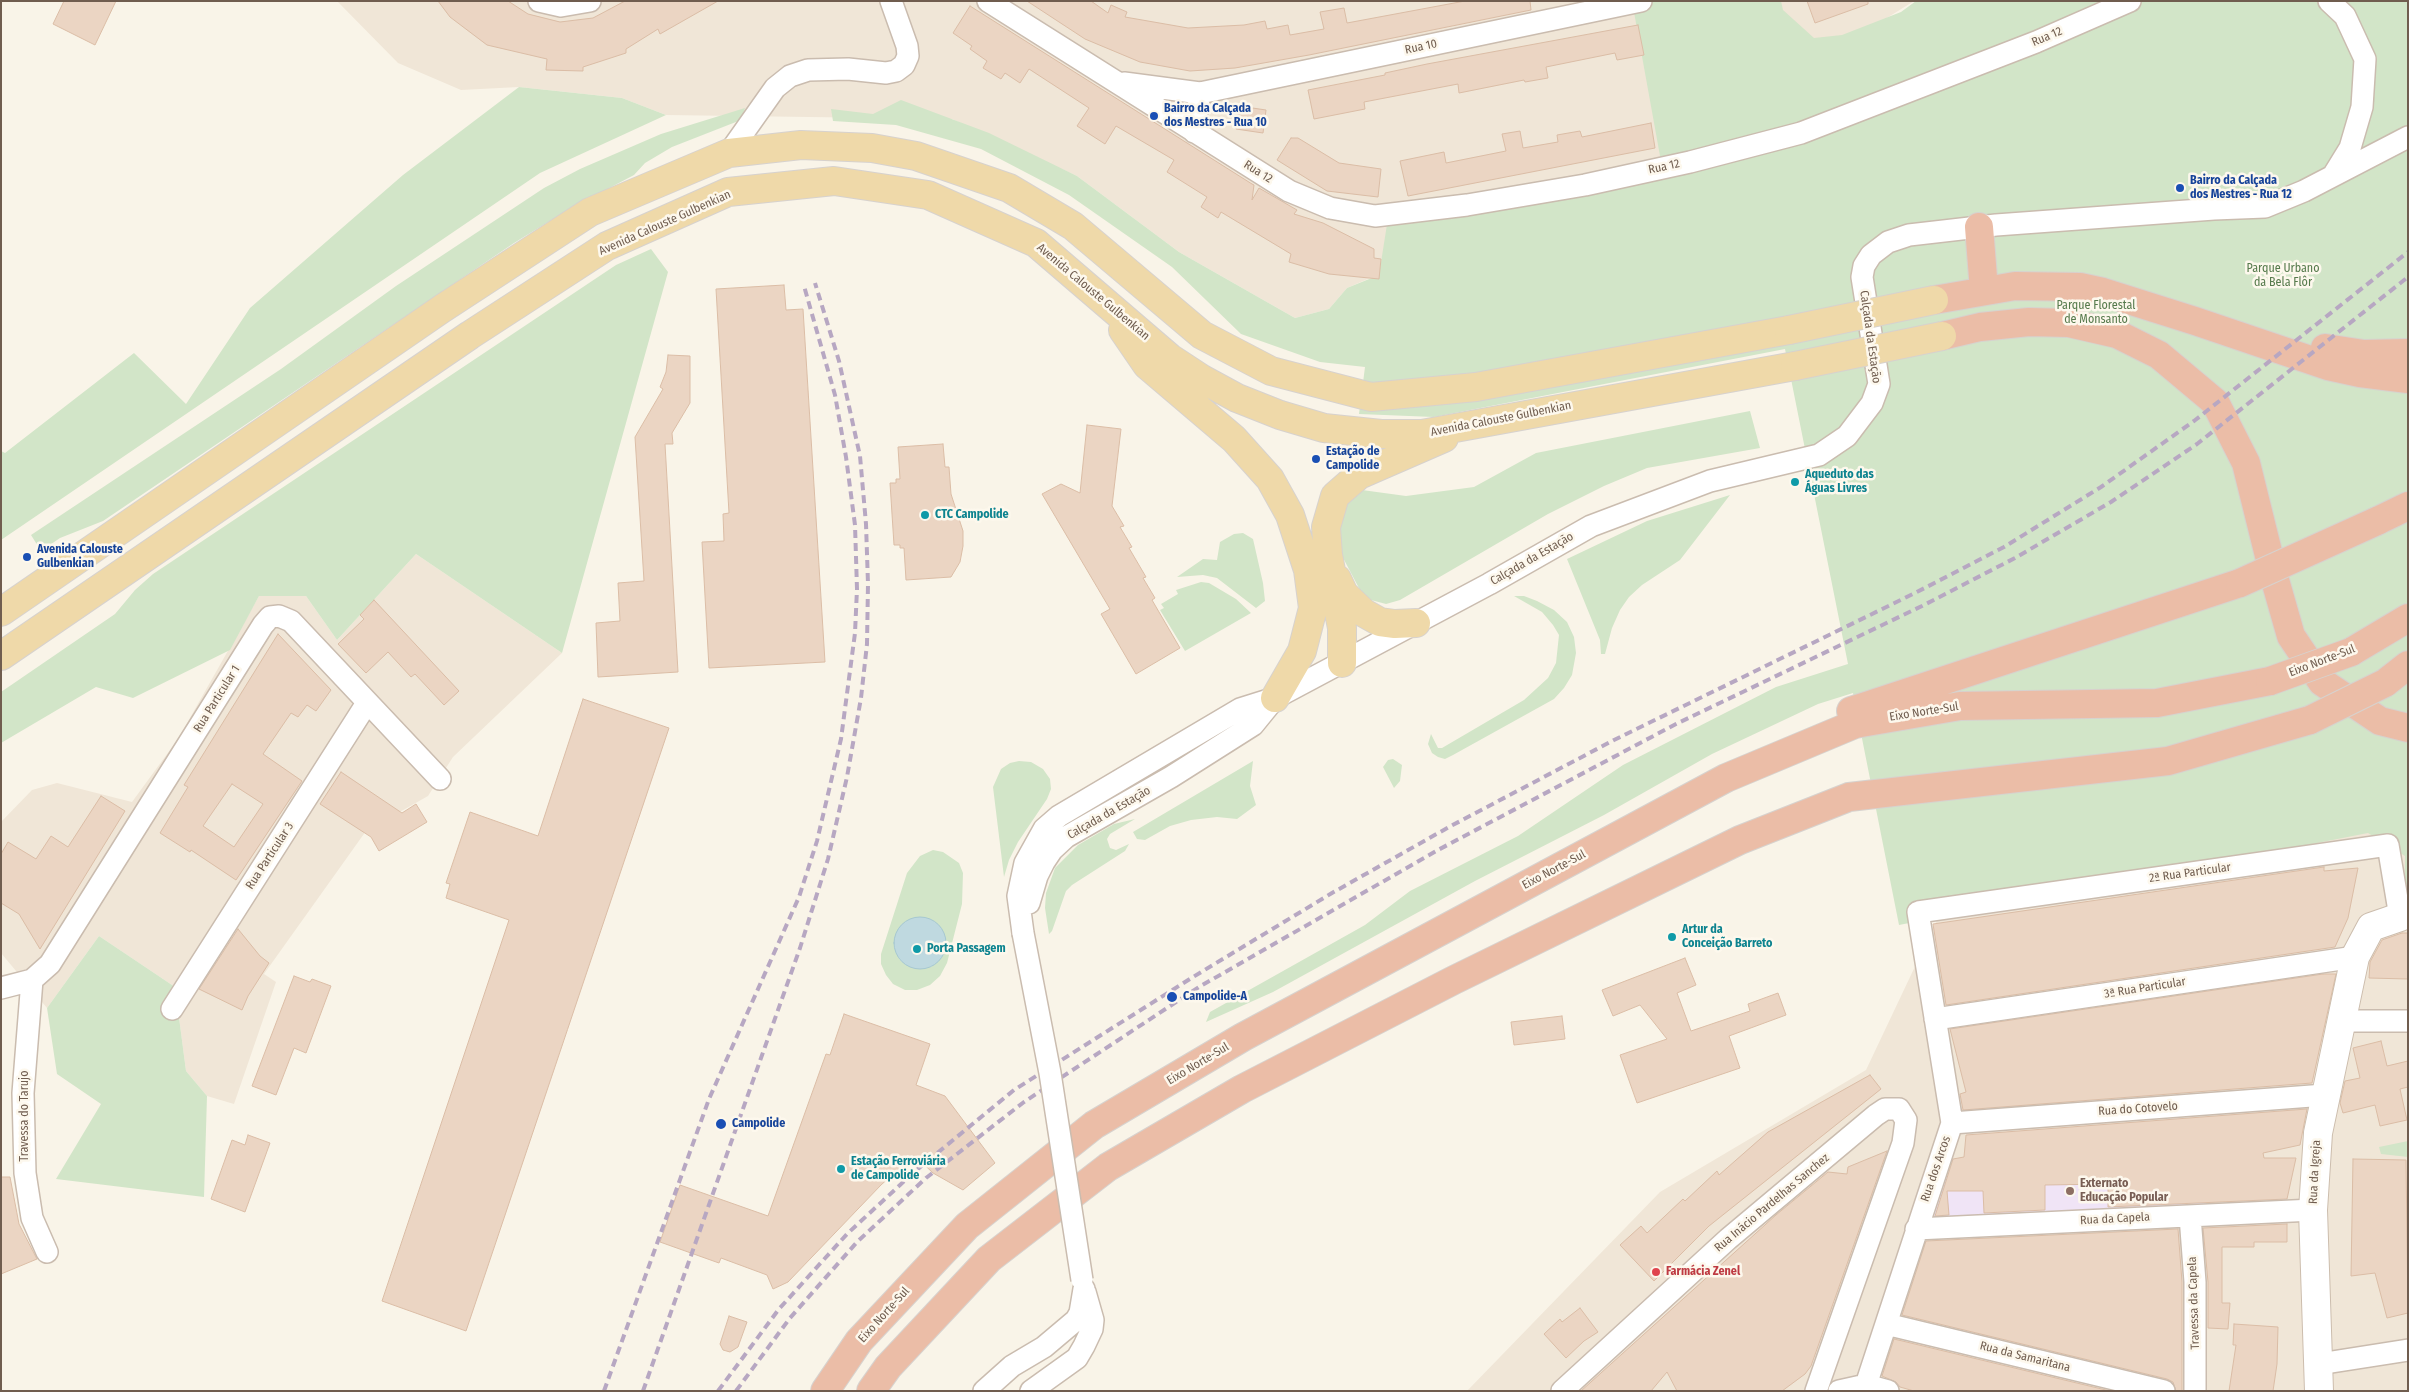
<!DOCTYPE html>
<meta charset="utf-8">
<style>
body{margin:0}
#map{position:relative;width:2409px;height:1392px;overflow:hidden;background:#f9f4e8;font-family:"Fira Sans Condensed",sans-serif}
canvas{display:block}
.frame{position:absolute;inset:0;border:2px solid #705d4f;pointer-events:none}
</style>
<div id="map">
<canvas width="2409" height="1392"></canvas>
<div class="frame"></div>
</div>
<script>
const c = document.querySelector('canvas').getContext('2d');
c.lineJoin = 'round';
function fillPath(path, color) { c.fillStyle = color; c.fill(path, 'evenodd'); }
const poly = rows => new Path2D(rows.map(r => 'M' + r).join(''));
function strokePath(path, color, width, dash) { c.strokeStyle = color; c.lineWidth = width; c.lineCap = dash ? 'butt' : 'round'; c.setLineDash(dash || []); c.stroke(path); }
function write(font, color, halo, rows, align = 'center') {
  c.font = font + ' "Fira Sans Condensed",sans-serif'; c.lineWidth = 5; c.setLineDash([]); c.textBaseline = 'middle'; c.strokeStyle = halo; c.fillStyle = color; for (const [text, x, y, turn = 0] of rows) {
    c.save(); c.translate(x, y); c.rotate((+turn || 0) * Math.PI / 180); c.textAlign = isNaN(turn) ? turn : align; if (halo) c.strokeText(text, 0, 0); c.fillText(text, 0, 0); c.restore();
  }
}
const residential = poly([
 [337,1,1914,1,1810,66,1805,152,1384,272,1347,288,1329,309,1295,318,1179,252,1077,176,952,119,666,115,622,98,519,87,461,90,398,63],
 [416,554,562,653,453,757,428,796,366,831,264,974,276,982,234,1104,207,1096,186,1071,175,987,99,936,47,1008,1,953,1,822,32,790,57,783,132,802,178,739,259,596,306,596,337,640],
 [2357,812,2408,835,2408,1391,1467,1391,1660,1192,1866,1070,1955,882]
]);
const education = poly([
 [2205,1171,2206,1206,2108,1209,1923,1222,1938,1178,1974,1173]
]);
const green = poly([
 [1632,1,1781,1,1783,10,1814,38,1842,35,1901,12,1916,1,2408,1,2408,929,2404,929,2405,856,2368,833,1899,925,1853,693,1818,704,1712,754,1604,815,1475,881,1273,992,1206,1022,1210,1012,1365,925,1410,891,1518,836,1623,765,1776,687,1848,664,1785,349,1434,417,1359,414,1365,367,1320,362,1241,334,1172,267,1069,195,981,149,896,125,833,121,831,109,873,114,901,100,989,133,1077,176,1179,252,1295,318,1329,309,1347,288,1379,275,1388,218,1662,167],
 [519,87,622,98,666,115,540,173,1,540,1,451,5,453,134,353,186,404,250,308,403,175],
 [745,108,741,120,672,147,645,163,634,175,566,211,514,243,103,521,60,538,41,551,31,535,281,369,396,286,544,188,580,169,661,134],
 [651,249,668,272,562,653,416,554,337,640,306,596,259,596,230,650,133,698,96,687,1,743,1,692,115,614,135,590,153,574,616,265],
 [1750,411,1760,448,1647,468,1604,486,1548,514,1400,600,1386,604,1371,600,1361,592,1341,554,1337,539,1341,519,1349,502,1362,490,1406,496,1474,487,1536,453],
 [1730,495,1680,560,1642,585,1629,597,1620,610,1612,628,1605,654,1601,654,1600,640,1567,559,1647,521],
 [1243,533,1253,539,1263,583,1265,601,1256,608,1217,578,1203,575,1177,577,1203,559,1217,560,1220,542,1234,534],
 [1201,582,1209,583,1236,599,1251,613,1185,651,1160,610,1164,608,1161,604,1178,594,1176,590],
 [1514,596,1524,596,1537,601,1554,610,1567,622,1574,637,1576,653,1572,675,1564,688,1554,699,1453,755,1445,759,1438,757,1432,753,1428,744,1431,734,1438,748,1442,748,1524,700,1548,678,1556,663,1559,635,1553,625,1542,612],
 [1393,759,1402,765,1400,781,1394,788,1383,767,1388,760],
 [1019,761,1031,762,1043,769,1050,779,1051,789,1047,799,1018,842,1009,860,1004,877,993,787,1001,769,1010,763],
 [1253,761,1250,786,1256,805,1237,819,1217,817,1191,820,1170,826,1145,840,1137,839,1133,832],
 [1135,819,1110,834,1107,839,1110,848,1116,850,1129,844,1125,851,1072,885,1066,891,1052,931,1049,934,1045,908,1046,893,1055,868,1078,845,1114,824],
 [933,850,943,852,959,863,963,873,962,904,947,963,940,976,930,985,917,990,905,990,893,984,886,975,881,964,881,954,907,873,920,856],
 [894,945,944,954,931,967,900,960],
 [99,936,175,987,186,1071,207,1096,204,1197,56,1179,101,1104,57,1074,47,1008],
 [2408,1141,2408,1157,2381,1154,2379,1147]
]);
const water = poly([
 '894 943a26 26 0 1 1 52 0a26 26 0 1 1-52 0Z'
]);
const building = poly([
 [64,1,116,1,95,45,53,24,64,1],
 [438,1,508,1,528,14,560,22,593,18,625,1,718,1,660,34,658,29,626,49,626,53,583,67,583,71,546,70,547,59,487,45,450,17,438,1],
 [1027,1,1091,1,1108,13,1111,5,1127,12,1125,17,1188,28,1244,25,1265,21,1267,29,1288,25,1290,35,1324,29,1320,12,1344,8,1347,23,1465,1,1530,1,1531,10,1309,55,1235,68,1190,71,1140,62,1085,39,1027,1],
 [1807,1,1868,1,1868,4,1815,23,1807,1],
 [970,6,1252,184,1254,185,1252,200,1259,188,1297,210,1294,214,1323,223,1374,249,1374,258,1381,259,1379,279,1329,274,1289,262,1291,254,1221,212,1218,218,1201,207,1207,197,1167,172,1174,160,1116,126,1105,144,1077,126,1089,108,1029,69,1020,83,1005,73,1001,79,983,68,987,61,970,49,972,46,953,33,970,6],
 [1638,25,1644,55,1617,60,1615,53,1546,67,1548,78,1525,82,1524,80,1459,93,1458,84,1364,102,1365,109,1314,119,1308,90,1385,75,1385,73,1427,64,1638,25],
 [1239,106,1266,110,1263,133,1236,129,1239,106],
 [1651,123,1655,148,1408,196,1400,161,1444,152,1446,163,1506,151,1502,134,1520,131,1523,148,1558,142,1557,135,1580,131,1582,137,1651,123],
 [1291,138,1298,138,1339,163,1381,169,1378,197,1327,191,1277,160,1291,138],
 [784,285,786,310,803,309,825,662,709,668,702,542,724,541,723,514,729,513,716,289,784,285],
 [668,355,690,356,690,403,672,433,673,444,665,444,678,672,598,677,596,623,620,621,618,583,644,581,635,437,663,389,660,387,666,372,668,355],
 [1087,425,1121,429,1112,506,1124,526,1120,527,1132,547,1129,548,1146,577,1143,578,1155,598,1152,600,1180,648,1136,674,1101,614,1110,609,1042,494,1061,484,1080,493,1087,425],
 [943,444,945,467,949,467,951,494,963,531,963,546,960,562,951,577,906,580,904,548,900,548,900,545,894,545,890,483,896,483,896,479,900,479,898,447,943,444],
 [374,600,459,691,444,705,415,674,411,677,388,652,366,673,338,644,364,619,360,615,374,600],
 [278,634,331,690,316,711,307,705,298,717,291,713,263,754,302,781,236,880,191,850,190,852,160,833,188,787,184,785,278,634],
 [232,784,263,804,234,847,203,826,232,784],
 [583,699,669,728,466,1331,382,1301,509,920,446,898,450,884,446,883,470,812,538,836,583,699],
 [341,772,402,813,416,804,427,822,379,851,371,837,320,804,341,772],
 [101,796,125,811,40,949,19,914,1,903,1,854,8,842,36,859,51,836,68,847,101,796],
 [2324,867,2324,871,2358,868,2348,918,2335,947,1946,1005,1933,924,2324,867],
 [238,929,260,956,269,963,248,996,242,1010,199,989,238,929],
 [2402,933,2408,933,2408,979,2369,978,2370,962,2382,940,2402,933],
 [1685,958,1696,985,1677,993,1691,1031,1750,1011,1748,1004,1778,993,1786,1015,1729,1036,1740,1068,1637,1103,1620,1055,1667,1039,1640,1005,1613,1016,1602,990,1685,958],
 [2323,974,2336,974,2312,1083,1963,1110,1960,1094,1966,1092,1950,1029,2323,974],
 [294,976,310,982,312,979,331,986,306,1053,294,1048,276,1095,252,1086,294,976],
 [844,1014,930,1044,916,1085,945,1096,995,1163,963,1190,933,1173,914,1155,881,1185,788,1282,773,1289,767,1275,721,1258,719,1263,660,1242,680,1185,768,1216,826,1054,830,1055,844,1014],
 [1562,1016,1565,1039,1514,1045,1511,1022,1562,1016],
 [2381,1041,2387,1066,2408,1061,2408,1087,2400,1089,2407,1120,2380,1126,2375,1105,2343,1113,2340,1103,2345,1081,2360,1078,2353,1048,2381,1041],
 [1870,1075,1881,1089,1709,1226,1654,1281,1620,1245,1641,1226,1647,1233,1683,1199,1685,1201,1717,1171,1719,1175,1768,1132,1870,1075],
 [2307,1109,2300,1145,2263,1153,2264,1158,2296,1158,2287,1199,2108,1207,2108,1184,2045,1185,2045,1210,1984,1213,1983,1191,1947,1191,1949,1215,1935,1216,1953,1159,1964,1157,1966,1135,2307,1109],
 [248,1135,270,1143,245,1212,211,1199,232,1140,245,1145,248,1135],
 [1887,1151,1811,1366,1805,1374,1782,1391,1677,1391,1667,1372,1651,1391,1581,1391,1776,1215,1828,1172,1847,1174,1848,1167,1887,1151],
 [2353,1159,2406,1160,2408,1313,2387,1318,2375,1273,2351,1276,2353,1159],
 [1,1177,10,1177,19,1224,37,1259,1,1274,1,1177],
 [2287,1224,2287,1242,2254,1242,2254,1247,2222,1247,2222,1303,2230,1303,2228,1329,2208,1328,2208,1282,2203,1228,2287,1224],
 [2178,1229,2182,1282,2182,1391,2176,1391,2173,1382,2167,1379,1902,1315,1926,1241,2178,1229],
 [1580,1308,1598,1332,1584,1341,1566,1358,1544,1334,1560,1319,1562,1322,1580,1308],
 [729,1316,747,1322,738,1347,730,1352,723,1350,720,1344,729,1316],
 [2234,1324,2278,1327,2277,1364,2273,1391,2229,1391,2236,1345,2233,1345,2234,1324],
 [1894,1339,2110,1391,1914,1391,1900,1387,1896,1382,1882,1376,1894,1339]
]);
const street = poly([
 [539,1,561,6,590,1],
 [988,1,1289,191,1330,208,1375,216,1467,205,1585,185,1690,162,1801,133,2036,42,2130,1],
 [2329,1,2345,16,2365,59,2362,107,2350,148,2334,174],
 [1124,83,1200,93],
 [1194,132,1200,93,1641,1],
 [729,153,775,88,790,76,808,70,848,69,886,73,896,71,904,65,908,56,907,46,891,1],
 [1029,903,1037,876,1044,862,1052,850,1066,837,1171,777,1253,725,1275,698],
 [1023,933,1018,896,1025,863,1044,829,1059,816,1240,709,1275,698,1489,584,1591,526,1710,481,1819,455,1847,436,1872,403,1879,384,1862,277,1864,266,1871,255,1888,242,1909,235,1996,225,2214,209,2265,207,2304,191,2408,137],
 [32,980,23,1093,25,1173,32,1218,47,1252],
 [1,988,32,980,50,964,263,625,270,617,279,616,291,621,440,779],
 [172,1009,367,703],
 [1935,1019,2355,957],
 [2341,1021,2408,1021],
 [1952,1123,2325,1095],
 [2190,1216,2195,1282,2195,1391],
 [1916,1229,2313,1210],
 [1886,1324,2164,1391],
 [2319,1364,2408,1350],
 [984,1391,1012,1366,1044,1347,1076,1320,1080,1313,1084,1289],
 [1031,1391,1077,1358,1084,1346,1092,1329,1093,1320,1085,1292],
 [1562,1391,1728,1239,1876,1115,1885,1109,1899,1109,1906,1120,1903,1143,1816,1391],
 [1839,1391,1866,1385,1888,1391],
 [1864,1391,1952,1123,1918,912,2388,845,2400,917]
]);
const secondary = poly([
 [2319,1391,2313,1210,2318,1133,2355,957,2371,927,2400,917]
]);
const primary = poly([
 [1123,330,1147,365,1234,439,1270,479,1290,515,1308,570,1313,608,1302,651,1275,698],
 [1337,579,1344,594,1364,613,1380,622,1395,624,1416,623],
 [1,612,443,308,590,212,729,153,801,145,872,148,916,156,1009,188,1073,226,1202,335,1271,371,1371,397,1476,387,1789,330],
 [1,656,470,335,607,246,728,192,834,181,928,195,1036,243,1170,358,1202,379,1237,398,1280,415,1324,428,1381,434,1422,434,1795,366],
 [1342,663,1342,628,1328,555,1326,527,1335,496,1359,475,1444,438]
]);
const highway = poly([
 [1979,227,1984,290],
 [1934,300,2015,286,2080,287,2103,292,2195,321,2328,366,2360,373,2408,379],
 [1942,336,1980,327,2029,322,2069,323,2117,334,2159,355,2215,402,2246,463,2275,580,2291,636,2322,682,2380,721,2408,728],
 [2325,348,2364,354,2408,353],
 [2377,521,2408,506],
 [2351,652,2408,618],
 [2385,683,2408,665],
 [1851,711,2240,583],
 [825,1391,859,1341,967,1226,1094,1125,1243,1037,1726,778,1855,724,1960,706,2157,703,2270,681],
 [871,1391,888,1367,989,1259,1108,1167,1242,1089,1454,980,1740,840,1849,797,2168,761,2310,720]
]);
const rail = poly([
 [604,1391,709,1099,799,897,817,841,841,739,855,633,857,589,855,525,846,457,835,395,804,286],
 [643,1391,800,948,828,859,847,777,861,698,867,644,868,584,866,524,860,456,839,361,815,283],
 [718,1391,779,1309,847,1234,913,1173,1014,1090,1193,977,1332,893,1449,827,1614,740,1915,593,2004,547,2101,487,2194,421,2408,252],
 [736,1391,790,1318,857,1242,926,1178,1024,1102,1199,987,1438,850,1676,724,1922,606,2015,558,2111,502,2197,444,2408,277]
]);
const streetBridge = poly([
 [1023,933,1050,1073,1082,1280]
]);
const primaryBridge = poly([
 [1789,330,1934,300],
 [1795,366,1942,336]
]);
const highwayBridge = poly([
 [2240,583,2377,521],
 [2270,681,2351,652],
 [2310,720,2385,683]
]);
const markers = [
 [1154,116,5,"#1a4fb4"],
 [2180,188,5,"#1a4fb4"],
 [1316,459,5,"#1a4fb4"],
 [1795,482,5,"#0f9aa8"],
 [925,515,5,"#0f9aa8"],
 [27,557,5,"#1a4fb4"],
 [1672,937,5,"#0f9aa8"],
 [917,949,5,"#0f9aa8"],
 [1172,997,6,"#1a4fb4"],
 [721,1124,6,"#1a4fb4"],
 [841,1169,5,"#0f9aa8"],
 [2070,1191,5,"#8d6e63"],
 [1656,1272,5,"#e0444e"]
];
const streetNames = [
 ["Rua 12",2047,37,-23],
 ["Rua 10",1421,47,-12],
 ["Rua 12",1664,167,-12],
 ["Rua 12",1258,172,32],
 ["Avenida Calouste Gulbenkian",665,223,-24],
 ["Avenida Calouste Gulbenkian",1093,292,40],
 ["Calçada da Estação",1870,337,82],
 ["Avenida Calouste Gulbenkian",1501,419,-11],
 ["Calçada da Estação",1532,559,-30],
 ["Eixo Norte-Sul",2322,661,-21],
 ["Rua Particular 1",217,699,-58],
 ["Eixo Norte-Sul",1924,712,-9],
 ["Calçada da Estação",1109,813,-30],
 ["Rua Particular 3",270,856,-57],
 ["Eixo Norte-Sul",1554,870,-28],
 ["2ª Rua Particular",2190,873,-8],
 ["3ª Rua Particular",2145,988,-9],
 ["Eixo Norte-Sul",1198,1064,-31],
 ["Rua do Cotovelo",2138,1109,-4],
 ["Travessa do Tarujo",25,1116,-90],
 ["Rua dos Arcos",1936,1169,-71],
 ["Rua da Igreja",2315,1172,-87],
 ["Rua Inácio Pardelhas Sanchez",1772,1203,-40],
 ["Rua da Capela",2115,1219,-3],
 ["Travessa da Capela",2194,1303,-92],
 ["Eixo Norte-Sul",884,1315,-48],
 ["Rua da Samaritana",2025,1357,14]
];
const transitNames = [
 ["Bairro da Calçada",1164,109],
 ["dos Mestres - Rua 10",1164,123],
 ["Bairro da Calçada",2190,181],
 ["dos Mestres - Rua 12",2190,195],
 ["Estação de",1326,452],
 ["Campolide",1326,466],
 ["Avenida Calouste",37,550],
 ["Gulbenkian",37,564],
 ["Campolide-A",1183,997],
 ["Campolide",732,1124]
];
const parkNames = [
 ["Parque Urbano",2283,269],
 ["da Bela Flôr",2283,283],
 ["Parque Florestal",2096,306],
 ["de Monsanto",2096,320]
];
const cultureNames = [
 ["Aqueduto das",1805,475],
 ["Águas Livres",1805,489],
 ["CTC Campolide",935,515],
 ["Artur da",1682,930],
 ["Conceição Barreto",1682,944],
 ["Porta Passagem",927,949],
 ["Estação Ferroviária",851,1162],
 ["de Campolide",851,1176]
];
const educationNames = [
 ["Externato",2080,1184],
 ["Educação Popular",2080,1198]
];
const healthNames = [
 ["Farmácia Zenel",1666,1272]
];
fillPath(residential, '#f0e6d7');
fillPath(education, '#f0e4f6');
fillPath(green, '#d2e5c8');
fillPath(water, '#bfd9e0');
strokePath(water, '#a6c8d1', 1);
fillPath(building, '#ebd5c3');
strokePath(building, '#dbbda6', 1);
strokePath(street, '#cabcaf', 24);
strokePath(secondary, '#ccbdad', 30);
strokePath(primary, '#d7d2ce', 30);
strokePath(highway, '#d7d2ce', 30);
strokePath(street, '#fff', 21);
strokePath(secondary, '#fff', 28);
strokePath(primary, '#efd9a9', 28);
strokePath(highway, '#ebbda7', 28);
strokePath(rail, '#b7a7c2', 4, [8, 5]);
strokePath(streetBridge, '#cabcaf', 24, []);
strokePath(primaryBridge, '#d7d2ce', 30, []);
strokePath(highwayBridge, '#d7d2ce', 30, []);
strokePath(streetBridge, '#fff', 21);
strokePath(primaryBridge, '#efd9a9', 28);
strokePath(highwayBridge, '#ebbda7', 28);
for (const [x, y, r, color] of markers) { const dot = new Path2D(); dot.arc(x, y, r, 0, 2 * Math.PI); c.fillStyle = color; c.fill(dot); strokePath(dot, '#fdf8ed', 2); }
write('12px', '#705d4f', '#fdf8ed', streetNames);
write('bold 12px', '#164399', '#fdf8ed', transitNames, 'left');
write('12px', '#567a4c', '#fdf8ed', parkNames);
write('bold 12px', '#0d838f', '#fdf8ed', cultureNames, 'left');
write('bold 12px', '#785e54', '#fdf8ed', educationNames, 'left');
write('bold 12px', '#be3a42', '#fdf8ed', healthNames, 'left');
</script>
